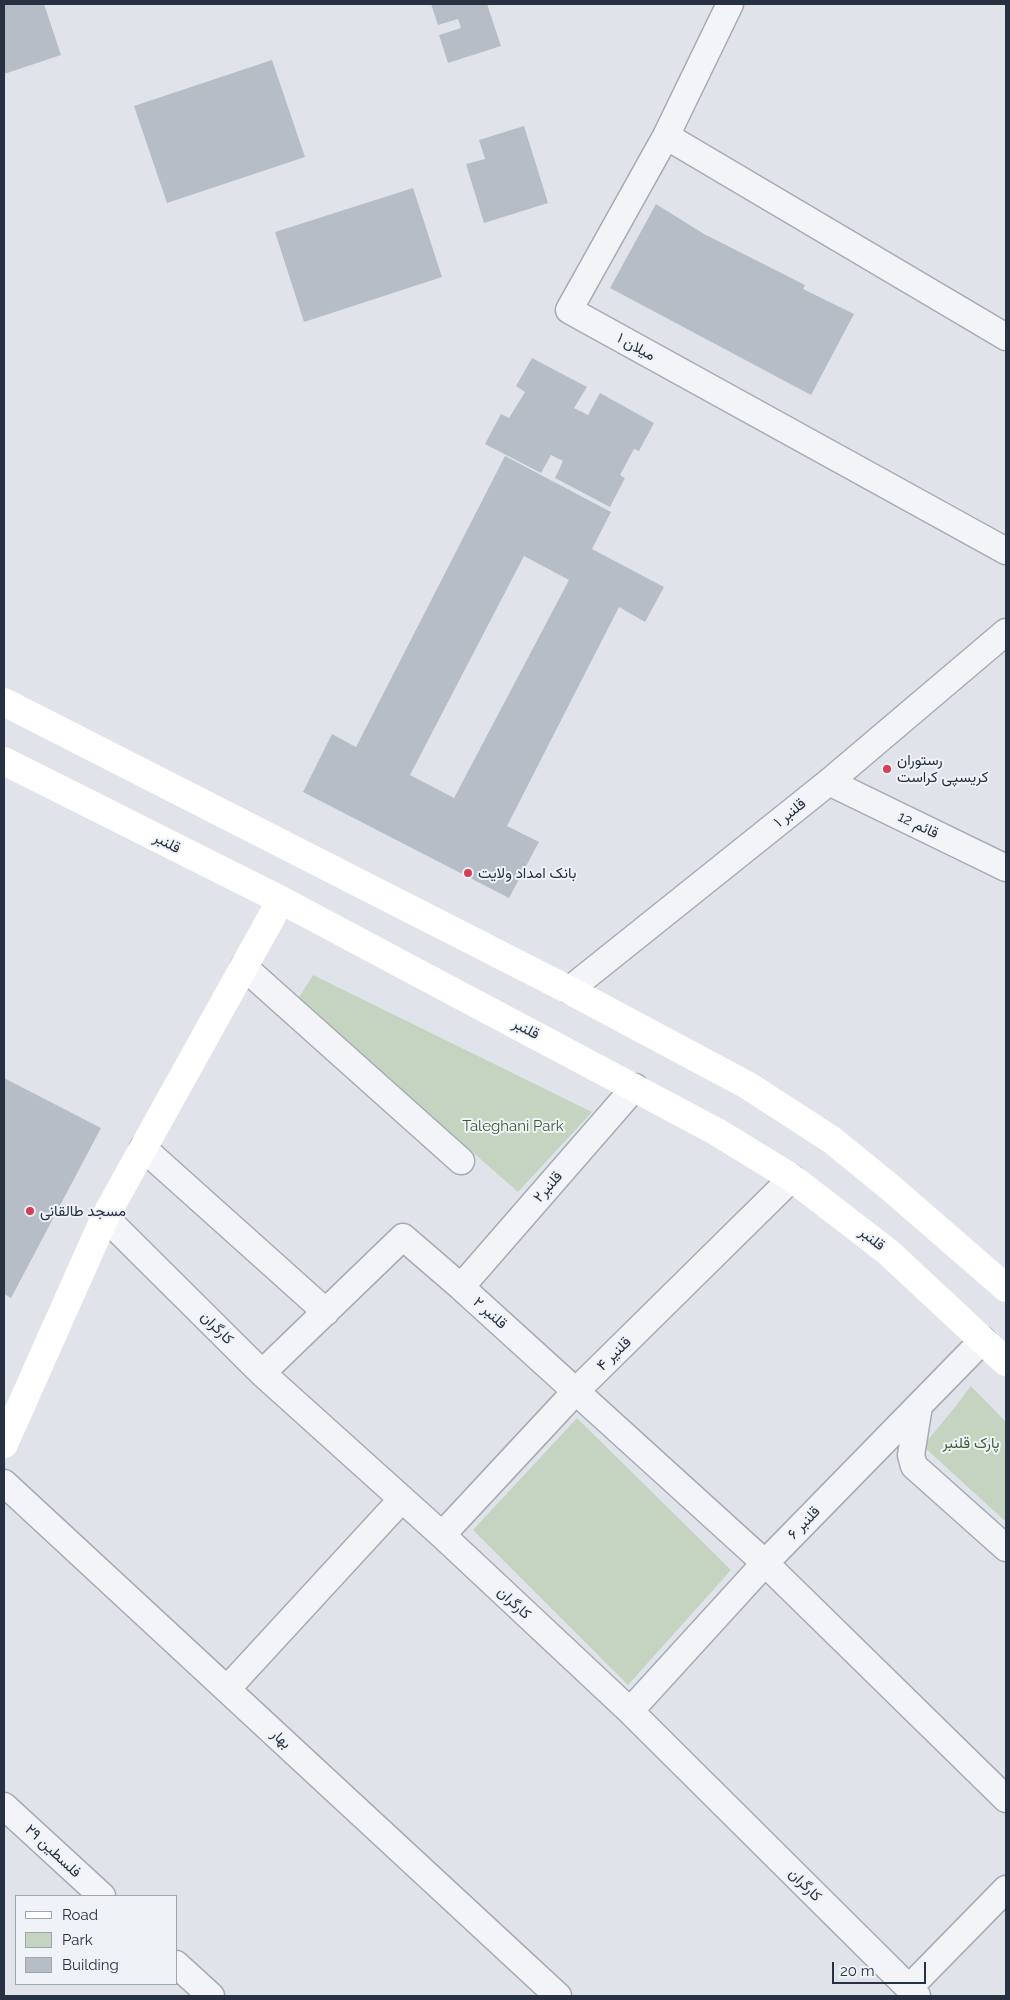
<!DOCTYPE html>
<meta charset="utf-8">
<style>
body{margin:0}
#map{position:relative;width:1010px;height:2000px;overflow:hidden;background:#e0e4ea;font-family:Raleway,sans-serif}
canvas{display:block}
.frame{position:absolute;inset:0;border:5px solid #273142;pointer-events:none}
.legend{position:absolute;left:15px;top:1895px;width:162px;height:90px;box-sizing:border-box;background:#eff3f7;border:1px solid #9fa5af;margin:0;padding:6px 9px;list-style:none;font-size:15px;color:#273142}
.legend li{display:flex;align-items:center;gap:10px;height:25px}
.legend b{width:25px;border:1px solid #9fa5af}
.scale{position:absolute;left:832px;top:1962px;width:94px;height:22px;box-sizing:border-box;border:2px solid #273142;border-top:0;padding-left:6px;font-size:15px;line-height:18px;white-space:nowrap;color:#273142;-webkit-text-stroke:4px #eff3f7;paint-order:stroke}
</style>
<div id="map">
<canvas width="1010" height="2000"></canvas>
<div class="frame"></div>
<ul class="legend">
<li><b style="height:6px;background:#fff"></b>Road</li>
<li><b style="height:14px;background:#c5d4c0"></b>Park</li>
<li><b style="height:14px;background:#b7bdc7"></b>Building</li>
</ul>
<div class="scale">20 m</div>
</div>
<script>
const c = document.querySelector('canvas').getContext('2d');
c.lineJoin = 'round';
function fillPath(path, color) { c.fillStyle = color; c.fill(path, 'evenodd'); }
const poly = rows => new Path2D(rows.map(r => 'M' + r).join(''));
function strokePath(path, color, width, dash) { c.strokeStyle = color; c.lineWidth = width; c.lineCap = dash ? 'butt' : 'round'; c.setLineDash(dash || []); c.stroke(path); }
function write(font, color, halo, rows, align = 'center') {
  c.font = font + ' Raleway,Vazirmatn,sans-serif'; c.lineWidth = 4; c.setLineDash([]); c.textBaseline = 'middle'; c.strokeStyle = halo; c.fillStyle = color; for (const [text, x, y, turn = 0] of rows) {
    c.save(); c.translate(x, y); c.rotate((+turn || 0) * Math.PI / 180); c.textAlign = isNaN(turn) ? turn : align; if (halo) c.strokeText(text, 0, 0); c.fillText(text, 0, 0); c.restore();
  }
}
const green = poly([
 [313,975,592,1112,518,1192,298,999],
 [971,1386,1006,1422,1006,1522,923,1446,955,1407],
 [577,1418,731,1570,628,1685,473,1530]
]);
const building = poly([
 [4,4,44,4,61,55,4,74],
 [431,4,487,4,501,46,448,63,439,35,461,28,458,19,438,25],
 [272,60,305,157,167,203,134,106],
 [524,126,548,203,484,223,466,164,485,159,479,140],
 [413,188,442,277,304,322,275,232],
 [656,204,704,234,805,285,803,289,854,314,811,395,610,288],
 [532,358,587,387,574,408,588,415,600,393,654,423,639,451,634,449,620,475,625,478,610,507,555,478,563,461,551,455,541,473,485,444,501,414,509,418,525,392,516,386],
 [505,456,611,512,592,549,664,587,645,622,619,607,507,826,539,842,509,898,303,792,332,734,356,747],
 [524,556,569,580,454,798,410,775],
 [4,1078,101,1128,11,1298,4,1294]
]);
const street = poly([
 [730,4,666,136,569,310,1006,551],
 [666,136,1006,337],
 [829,782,1006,868],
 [244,967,461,1161],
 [569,990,829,782,1006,632],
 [143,1148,326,1312],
 [105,1217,262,1373,442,1535,630,1711,917,1996],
 [461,1287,635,1087],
 [262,1373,403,1237,461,1287,765,1563,1006,1799],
 [919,1406,911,1455,914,1466,1006,1548],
 [4,1483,558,1996],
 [442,1535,576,1391,792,1178],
 [227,1689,402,1499],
 [630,1711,765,1563,983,1340],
 [4,1806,102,1896],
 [176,1964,211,1996],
 [909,1988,1006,1889]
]);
const secondary = poly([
 [4,702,569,990,747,1085,832,1140,892,1189,1006,1288],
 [4,761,281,900,717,1132,792,1178,888,1252,1006,1362],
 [4,1444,105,1217,281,900]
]);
const markers = [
 [887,769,5,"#d73d53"],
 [468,873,5,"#d73d53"],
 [30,1211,5,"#d73d53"]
];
const streetNames = [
 ["میلان ۱",636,347,29],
 ["قلنبر ۱",790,813,-39],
 ["قائم 12",918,825,26],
 ["قلنبر",167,843,27],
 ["قلنبر",526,1029,28],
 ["قلنبر۲",548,1187,-49],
 ["قلنبر",872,1239,38],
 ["قلنبر ۲",490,1313,42],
 ["کارگران",217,1328,45],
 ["قلنیر ۴",614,1354,-44],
 ["قلنبر ۶",804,1523,-46],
 ["کارگران",514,1603,43],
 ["بهار",281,1739,43],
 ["فلسطین ۲۹",53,1851,43],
 ["کارگران",805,1885,45]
];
const poiNames = [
 ["رستوران",897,760],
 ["کریسپی کراست",897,777],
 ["بانک امداد ولایت",478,873],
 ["مسجد طالقانی",40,1211]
];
const parkNames = [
 ["Taleghani Park",513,1126],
 ["پارک قلنبر",971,1443]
];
fillPath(green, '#c5d4c0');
fillPath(building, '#b7bdc7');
strokePath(street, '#a5abb4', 29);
strokePath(street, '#f3f4f8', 26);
strokePath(secondary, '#fff', 28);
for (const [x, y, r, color] of markers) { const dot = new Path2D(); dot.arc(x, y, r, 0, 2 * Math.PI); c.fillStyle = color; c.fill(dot); strokePath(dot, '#eff3f7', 2); }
write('15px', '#273142', '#eff3f7', streetNames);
write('15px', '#273142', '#eff3f7', poiNames, 'left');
write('15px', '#3b5f34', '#eff3f7', parkNames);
</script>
